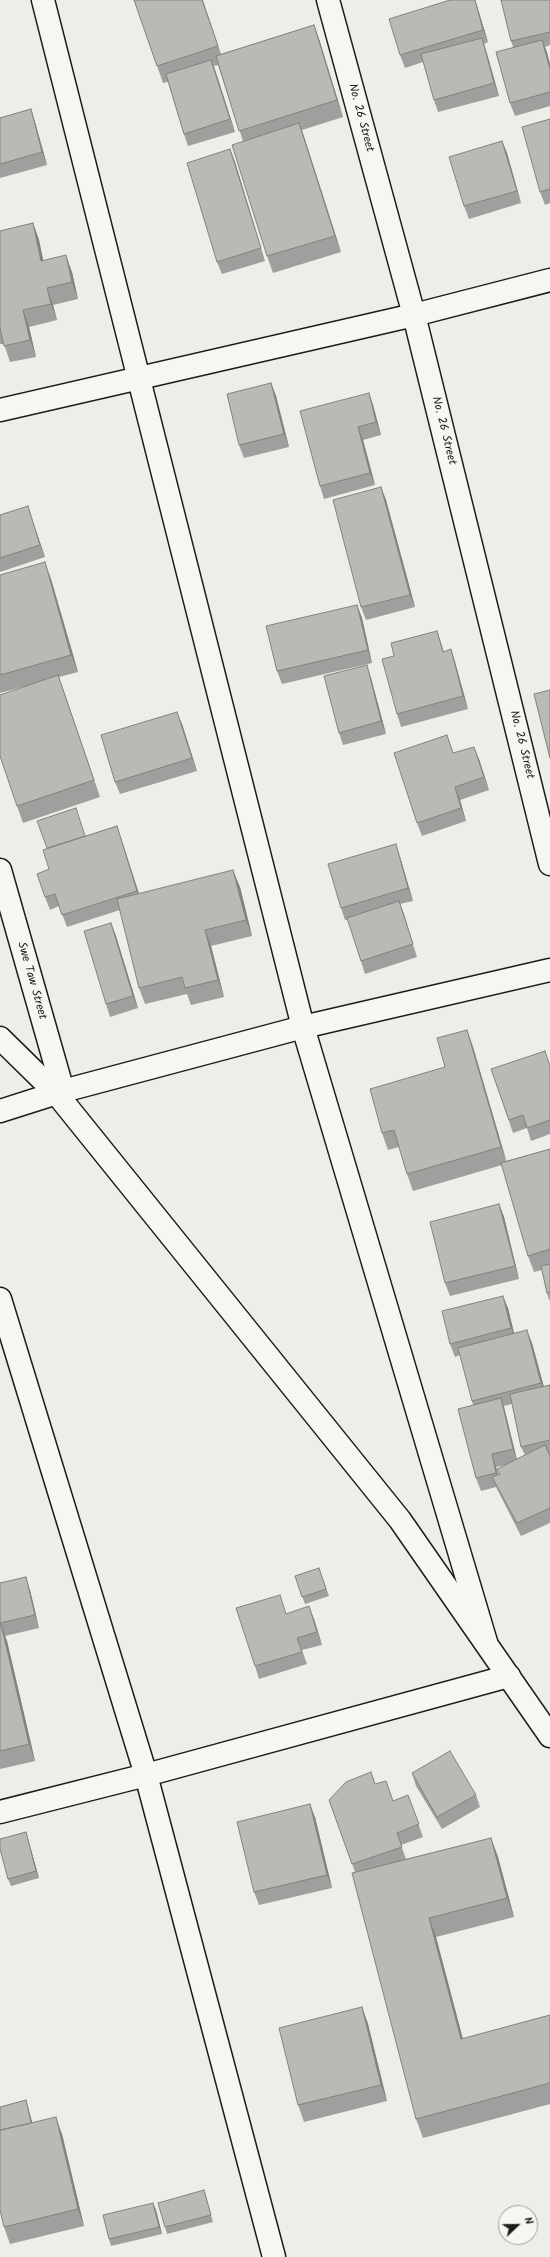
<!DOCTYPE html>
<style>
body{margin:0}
#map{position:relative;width:550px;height:2257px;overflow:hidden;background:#edede9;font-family:Kalam,sans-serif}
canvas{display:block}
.north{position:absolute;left:498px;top:2205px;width:40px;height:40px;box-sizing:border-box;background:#f6f6f2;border:1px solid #9f9f9c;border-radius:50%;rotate:68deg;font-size:11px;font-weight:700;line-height:16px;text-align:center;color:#1c1c1c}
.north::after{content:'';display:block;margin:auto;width:14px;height:18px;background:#1c1c1c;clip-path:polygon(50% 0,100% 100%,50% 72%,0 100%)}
</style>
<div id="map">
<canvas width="550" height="2257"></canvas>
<div class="north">N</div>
</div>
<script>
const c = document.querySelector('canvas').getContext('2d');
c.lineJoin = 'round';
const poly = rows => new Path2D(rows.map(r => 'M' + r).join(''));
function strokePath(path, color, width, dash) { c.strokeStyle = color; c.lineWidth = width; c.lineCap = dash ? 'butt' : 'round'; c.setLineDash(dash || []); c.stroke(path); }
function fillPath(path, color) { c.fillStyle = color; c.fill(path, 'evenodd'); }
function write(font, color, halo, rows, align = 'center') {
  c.font = font + ' Kalam,sans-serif'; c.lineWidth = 3; c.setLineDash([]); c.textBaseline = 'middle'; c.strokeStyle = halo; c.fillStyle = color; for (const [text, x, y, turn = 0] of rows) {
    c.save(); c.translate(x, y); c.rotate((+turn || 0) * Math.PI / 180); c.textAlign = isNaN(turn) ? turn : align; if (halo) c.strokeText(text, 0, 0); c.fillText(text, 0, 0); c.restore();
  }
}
const street = poly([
 [43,0,303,1027,486,1642],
 [328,0,414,315,550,864],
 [0,410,414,315,550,280],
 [0,870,63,1091],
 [0,1299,146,1775,274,2257],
 [0,1812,146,1775,509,1676]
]);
const secondary = poly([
 [0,1111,63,1091,303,1027,550,970]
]);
const primary = poly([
 [0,1038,56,1093,400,1520,550,1736]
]);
const wall = poly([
 [134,0,203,0,221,54,314,25,320,42,343,117,302,130,341,252,273,273,267,256,243,141,218,65,214,66,235,132,188,146,184,134,168,82,163,83],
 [450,0,475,0,488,42,484,44,499,96,438,112,434,100,423,62,405,68,400,55],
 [550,0,550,45,545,47,550,64,550,106,515,116,510,103,513,47,511,41],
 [31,109,35,122,47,165,0,178,0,118],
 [550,119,550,203,545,205,540,192],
 [502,141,507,153,521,203,469,219,464,206],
 [230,149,235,162,265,261,222,274,217,262],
 [33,223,39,240,43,260,72,272,78,299,53,305,57,320,29,327,36,357,10,362,4,344,0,344,0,231],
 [271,383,276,396,289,447,244,458,239,445],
 [369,393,373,405,381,435,363,440,375,485,324,499,320,486],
 [381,487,386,500,415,607,366,620,361,607],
 [0,515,32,519,45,557,0,572],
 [0,575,51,579,78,672,59,677,100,797,23,823,17,806,26,686,0,693],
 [357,605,362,618,372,663,282,684,277,671],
 [437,631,444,652,451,649,455,662,468,709,401,727,397,714,394,656],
 [371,678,386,734,343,745,339,733],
 [182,724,197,771,120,794,115,782],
 [453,753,479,759,489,790,460,800,466,821,422,836,417,823],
 [117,826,139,894,240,887,252,936,211,946,224,997,191,1005,187,994,145,1004,139,988,120,910,67,927,59,906,50,910,45,897,49,869,85,836],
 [400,857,413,901,400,904,417,957,365,974,348,920,345,920,341,908],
 [111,923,116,936,138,1008,110,1017,106,1004],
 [467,1030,473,1047,506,1161,550,1149,550,1300,549,1300,547,1293,542,1270,534,1272,528,1256,502,1165,413,1191,407,1174,399,1147,388,1150,382,1133,445,1067],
 [550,1065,550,1134,531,1141,527,1128,513,1133,491,1069],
 [499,1204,504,1217,519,1279,450,1296,445,1283],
 [508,1308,514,1334,532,1343,544,1387,550,1385,550,1454,549,1454,550,1456,550,1523,521,1536,496,1487,481,1491,476,1478,473,1405,460,1355,455,1357,450,1344],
 [512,1404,521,1447,525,1455,517,1459,505,1411,504,1406],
 [505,1465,497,1469,499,1474,498,1475,496,1467],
 [319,1568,329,1596,305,1604,295,1576],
 [0,1583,30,1590,39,1628,5,1636,7,1641,35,1761,0,1769],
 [287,1614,314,1619,322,1645,302,1650,307,1664,259,1679,255,1666],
 [412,1773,476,1795,480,1807,442,1829,416,1786],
 [376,1784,393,1801,408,1795,423,1837,401,1845,406,1859,491,1838,498,1857,514,1917,436,1937,463,2039,550,2015,550,2104,423,2138,416,2119,355,1872,329,1800],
 [315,1817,332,1888,259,1905,254,1892],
 [26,1832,28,1839,39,1878,11,1886,8,1879],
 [362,2007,368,2024,387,2101,304,2122,298,2105],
 [26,2100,28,2107,32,2123,62,2134,84,2226,10,2244,4,2227],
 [204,2190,213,2222,167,2234,165,2227],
 [153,2203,156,2210,162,2234,111,2246,109,2239]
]);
const shadedWall = poly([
 [475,0,477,6,488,42,483,30],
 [314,25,320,42,343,117,337,100],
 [482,38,486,50,499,96,494,83],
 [542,40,547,52,550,64,550,69],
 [211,60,216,73,235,132,230,119],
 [31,109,35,122,47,165,42,152],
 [299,123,305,140,341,252,335,236],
 [502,141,507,153,521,203,517,191],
 [230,149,235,162,265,261,261,248],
 [33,223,39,240,47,278,41,261],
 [66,255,72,272,78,299,72,282],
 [47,288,53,305,57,320,51,304],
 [23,310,29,327,36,357,30,340],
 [271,383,276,396,289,447,284,434],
 [369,393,373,405,381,435,376,422],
 [358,427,363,440,375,485,370,473],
 [381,487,386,500,415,607,410,595],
 [28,506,32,519,45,557,40,545],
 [45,562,51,579,78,672,71,655],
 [357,605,362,618,372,663,368,650],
 [437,631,441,643,447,665,443,652],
 [451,649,455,662,468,709,463,696],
 [367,665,371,678,386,734,381,721],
 [58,675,64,692,100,797,94,780],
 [177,712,182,724,197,771,192,758],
 [474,747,479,759,489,790,484,777],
 [455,787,460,800,466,821,461,808],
 [117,826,121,838,142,903,137,891],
 [396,844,400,857,413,901,408,888],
 [233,870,240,887,252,936,246,920],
 [399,901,404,914,417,957,413,944],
 [111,923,116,936,138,1008,133,996],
 [205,930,211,946,224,997,218,980],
 [467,1030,473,1047,507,1163,501,1147],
 [499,1204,504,1217,519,1279,515,1266],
 [503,1296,508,1308,516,1341,511,1328],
 [527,1330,532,1343,546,1395,541,1383],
 [501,1398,505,1411,517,1461,513,1449],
 [492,1454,496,1467,501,1486,496,1473],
 [26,1577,30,1590,39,1628,35,1615],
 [309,1606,314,1619,322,1645,317,1632],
 [1,1624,7,1641,35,1761,29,1744],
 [310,1804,315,1817,332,1888,327,1875],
 [26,1832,28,1839,39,1878,36,1871],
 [491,1838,498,1857,514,1917,507,1898],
 [429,1918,436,1937,468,2059,461,2039],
 [362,2007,368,2024,387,2101,381,2085],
 [26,2100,28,2107,35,2132,32,2126],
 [56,2117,62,2134,84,2226,78,2209],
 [153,2203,156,2210,162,2234,159,2227]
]);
const building = poly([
 [134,0,202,0,218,46,157,66,134,0],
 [450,0,475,0,483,30,400,55,389,19,450,0],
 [501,0,550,0,550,32,511,41,501,0],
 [314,25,337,100,239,131,216,56,314,25],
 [482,38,494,83,434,100,421,54,482,38],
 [542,40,550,69,550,92,510,103,496,52,542,40],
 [211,60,230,119,184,134,166,74,211,60],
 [31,109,42,152,0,164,0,118,31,109],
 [550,119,550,189,540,192,522,127,550,119],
 [299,123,335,236,267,256,232,145,299,123],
 [502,141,517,191,464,206,449,157,502,141],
 [230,149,261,248,217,262,187,163,230,149],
 [33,223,41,261,66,255,72,282,47,288,51,304,23,310,30,340,4,346,0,328,0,231,33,223],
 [271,383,284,434,239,445,227,394,271,383],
 [369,393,376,422,358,427,370,473,320,486,300,411,369,393],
 [381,487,410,595,361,607,333,500,381,487],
 [28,506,40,545,0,558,0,515,28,506],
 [45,562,71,655,0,675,0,575,45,562],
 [357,605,368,650,277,671,266,626,357,605],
 [437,631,443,652,451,649,463,696,397,714,382,659,394,656,391,643,437,631],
 [367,665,381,721,339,733,324,676,367,665],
 [58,675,94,780,17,806,0,756,0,695,58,675],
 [550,690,550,758,534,694,550,690],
 [177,712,192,758,115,782,101,735,177,712],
 [447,735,453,753,474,747,484,777,455,787,461,808,417,823,394,753,447,735],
 [76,808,85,836,47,848,37,821,76,808],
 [117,826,137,891,62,915,55,894,45,897,37,874,49,869,43,850,117,826],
 [396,844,408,888,341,908,328,864,396,844],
 [233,870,246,920,205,930,218,980,185,988,182,977,139,988,117,899,233,870],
 [399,901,413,944,361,961,347,918,399,901],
 [111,923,133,996,106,1004,84,931,111,923],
 [467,1030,501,1147,407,1174,394,1130,382,1133,370,1089,445,1067,437,1038,467,1030],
 [545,1051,550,1066,550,1120,527,1128,523,1115,509,1120,491,1069,545,1051],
 [550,1149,550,1249,528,1256,501,1163,550,1149],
 [499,1204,515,1266,445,1283,430,1222,499,1204],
 [550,1264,550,1292,547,1293,541,1266,550,1264],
 [503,1296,511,1328,450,1344,442,1311,503,1296],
 [527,1330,541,1383,472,1401,458,1348,527,1330],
 [550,1385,550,1440,521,1447,510,1394,550,1385],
 [501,1398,513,1449,492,1454,496,1473,476,1478,458,1409,501,1398],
 [545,1445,550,1456,550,1508,517,1523,492,1477,500,1474,497,1469,545,1445],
 [319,1568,326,1589,302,1597,295,1576,319,1568],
 [26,1577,35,1615,0,1623,0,1583,26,1577],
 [280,1595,286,1614,309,1606,317,1632,297,1638,302,1652,255,1666,236,1608,280,1595],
 [0,1624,1,1624,29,1744,0,1751,0,1624],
 [450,1751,476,1795,437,1817,412,1773,450,1751],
 [371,1772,375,1784,386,1781,393,1801,408,1795,419,1824,397,1833,402,1847,352,1864,329,1800,346,1782,371,1772],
 [310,1804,327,1875,254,1892,237,1822,310,1804],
 [26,1832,36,1871,8,1879,0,1849,0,1839,26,1832],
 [491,1838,507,1898,429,1918,461,2039,550,2015,550,2083,416,2119,352,1873,491,1838],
 [362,2007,381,2085,298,2105,279,2028,362,2007],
 [26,2100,31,2123,1,2130,0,2131,0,2107,26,2100],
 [56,2117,78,2209,4,2227,0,2210,0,2131,1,2130,56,2117],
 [204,2190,211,2215,165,2227,158,2203,204,2190],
 [153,2203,159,2227,109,2239,103,2215,153,2203]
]);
const streetNames = [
 ["No. 26 Street",360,118,75],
 ["No. 26 Street",443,431,76],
 ["No. 26 Street",521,745,76],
 ["Swe Taw Street",31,981,74]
];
strokePath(street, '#1c1c1c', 25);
strokePath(secondary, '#1c1c1c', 25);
strokePath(primary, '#1c1c1c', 25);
strokePath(street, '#f6f6f2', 22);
strokePath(secondary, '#f6f6f2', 22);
strokePath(primary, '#f6f6f2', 22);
fillPath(wall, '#9f9f9d');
fillPath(shadedWall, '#82827f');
fillPath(building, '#b9b9b6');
strokePath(building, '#82827f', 1);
write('12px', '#1c1c1c', '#f6f6f2', streetNames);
</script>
